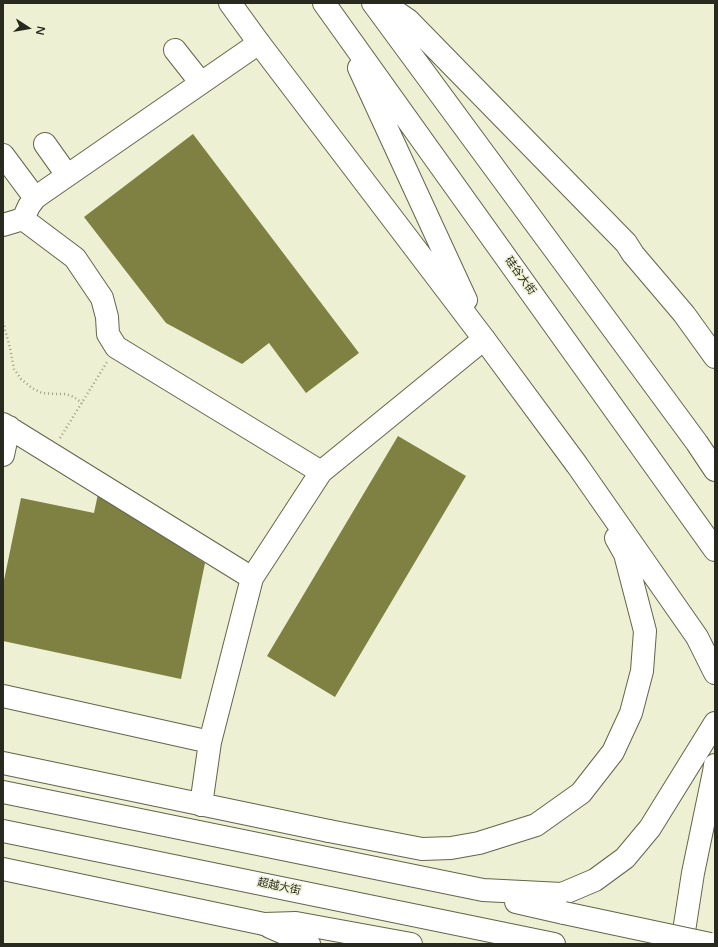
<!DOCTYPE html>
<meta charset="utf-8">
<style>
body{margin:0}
#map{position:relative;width:718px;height:947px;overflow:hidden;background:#edf0d2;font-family:"Varela Round",sans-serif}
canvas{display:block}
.frame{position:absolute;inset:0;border:4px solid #292a1f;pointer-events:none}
.north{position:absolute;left:8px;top:8px;width:40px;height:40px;-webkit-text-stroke:3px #edf0d2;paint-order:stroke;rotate:102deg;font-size:11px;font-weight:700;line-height:16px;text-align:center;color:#292a1f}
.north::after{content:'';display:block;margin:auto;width:14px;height:18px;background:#292a1f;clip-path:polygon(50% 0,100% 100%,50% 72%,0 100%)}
</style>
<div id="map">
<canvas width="718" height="947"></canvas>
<div class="frame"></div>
<div class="north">N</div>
</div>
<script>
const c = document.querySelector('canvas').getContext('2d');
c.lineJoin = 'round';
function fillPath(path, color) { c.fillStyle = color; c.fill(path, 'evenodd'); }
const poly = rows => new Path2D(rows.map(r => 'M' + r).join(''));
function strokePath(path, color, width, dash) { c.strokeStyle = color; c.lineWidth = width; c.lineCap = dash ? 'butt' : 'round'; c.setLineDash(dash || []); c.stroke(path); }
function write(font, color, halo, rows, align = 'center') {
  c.font = font + ' "Varela Round","Noto Sans SC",sans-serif'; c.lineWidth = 3; c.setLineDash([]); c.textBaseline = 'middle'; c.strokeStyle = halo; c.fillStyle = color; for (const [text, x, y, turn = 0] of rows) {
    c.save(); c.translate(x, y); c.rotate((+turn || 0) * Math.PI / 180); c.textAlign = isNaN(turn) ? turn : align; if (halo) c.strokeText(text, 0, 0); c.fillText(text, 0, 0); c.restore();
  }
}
const building = poly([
 [193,134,359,353,306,393,269,343,242,364,166,323,84,217],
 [398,436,466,476,335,697,267,656],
 [98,494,205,563,181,679,3,641,3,585,21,498,94,513]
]);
const path = poly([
 [3,322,10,348,14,369,21,379,32,388,42,393,55,394,66,394,74,397,82,403],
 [60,438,107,362]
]);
const minor = poly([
 [259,43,42,193,35,198,29,206,23,219,75,258,102,298,107,317,108,334,116,347,321,472],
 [175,50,201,83],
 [45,144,67,175],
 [3,155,35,198],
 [3,225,23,219],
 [3,424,252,578],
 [3,455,9,427],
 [3,696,210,742],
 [3,763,329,831],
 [201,805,210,742,252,578,321,472,484,339],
 [3,869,264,924]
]);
const major = poly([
 [230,3,259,43,484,339,577,465,697,637,715,673],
 [324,3,715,550],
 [373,3,697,443,715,470],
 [383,3,408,20,626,243,633,254,684,314,715,357],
 [359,68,466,300],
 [3,792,483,890,562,894,595,880,625,858,650,828,715,723],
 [3,831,554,944],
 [329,831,422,849,451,848,479,843,536,825,581,793,613,752,631,713,642,671,645,631,625,554,616,538],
 [516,902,564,913],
 [264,924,296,923,411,944],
 [270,927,309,944],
 [682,944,693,873,714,772,715,765]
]);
const majorBridge = poly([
 [564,913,710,944]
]);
const streetNames = [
 ["硅谷大街",520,276,54],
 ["超越大街",279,887,12]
];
fillPath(building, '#7e8141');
strokePath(minor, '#63654c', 24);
strokePath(major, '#63654c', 24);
strokePath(path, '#9d9f89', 2.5, [1, 3]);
strokePath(minor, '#fff', 22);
strokePath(major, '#fff', 22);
strokePath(majorBridge, '#63654c', 24, []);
strokePath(majorBridge, '#fff', 22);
write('11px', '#292a1f', '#edf0d2', streetNames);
</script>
